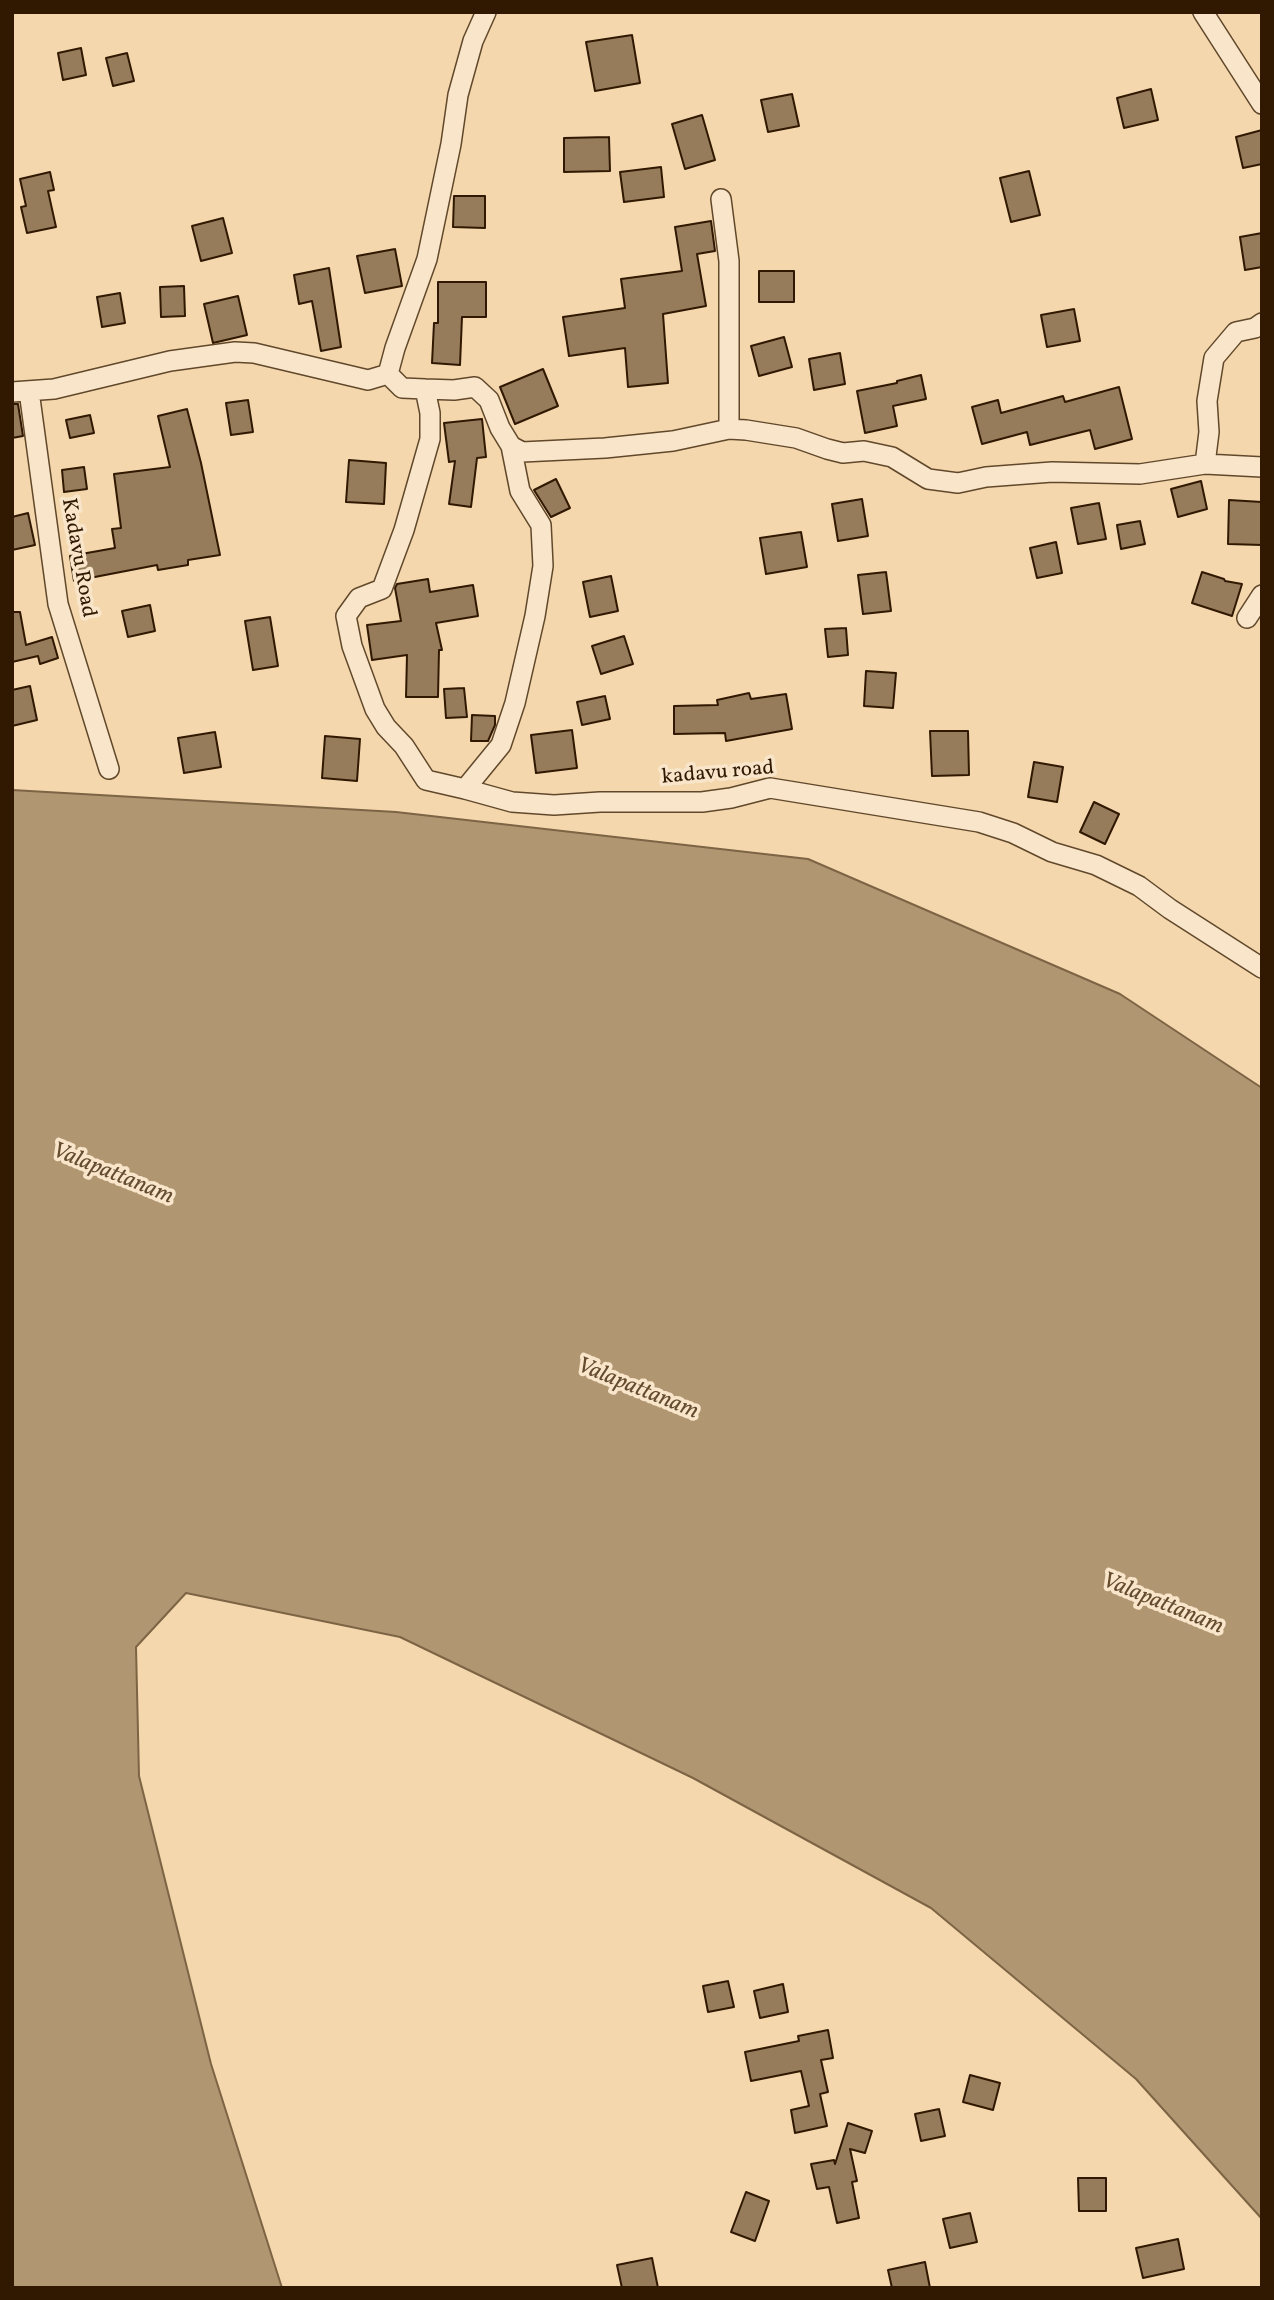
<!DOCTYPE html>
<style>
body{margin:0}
#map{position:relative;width:1274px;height:2300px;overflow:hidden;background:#f4d7ad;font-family:Vollkorn,serif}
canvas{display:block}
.frame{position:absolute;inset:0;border:14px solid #301900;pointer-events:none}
</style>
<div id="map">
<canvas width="1274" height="2300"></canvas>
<div class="frame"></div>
</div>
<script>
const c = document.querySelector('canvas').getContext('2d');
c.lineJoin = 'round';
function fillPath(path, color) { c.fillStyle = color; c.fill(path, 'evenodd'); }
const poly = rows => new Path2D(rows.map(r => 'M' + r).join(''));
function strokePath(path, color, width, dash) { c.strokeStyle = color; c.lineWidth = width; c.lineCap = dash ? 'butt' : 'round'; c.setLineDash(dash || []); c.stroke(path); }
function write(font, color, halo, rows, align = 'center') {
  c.font = font + ' Vollkorn,serif'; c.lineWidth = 7; c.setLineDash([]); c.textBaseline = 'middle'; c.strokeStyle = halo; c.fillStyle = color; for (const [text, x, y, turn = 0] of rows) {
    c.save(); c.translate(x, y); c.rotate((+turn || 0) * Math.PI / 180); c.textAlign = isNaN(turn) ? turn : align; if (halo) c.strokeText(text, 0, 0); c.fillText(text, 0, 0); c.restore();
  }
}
const water = poly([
 [12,790,396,812,808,859,1120,994,1262,1088,1262,2219,1136,2079,931,1908,693,1778,400,1637,186,1593,136,1647,139,1776,211,2064,282,2288,12,2288,12,790]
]);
const building = poly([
 [632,35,640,83,595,91,586,42,632,35],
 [81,48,86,75,63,80,58,53,81,48],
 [127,53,134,81,113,86,106,58,127,53],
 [1151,89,1158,120,1124,128,1117,98,1151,89],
 [792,94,799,126,768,132,761,100,792,94],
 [702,115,715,160,685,169,672,124,702,115],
 [1262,130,1262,164,1243,168,1236,137,1262,130],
 [609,137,610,171,564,172,564,138,609,137],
 [661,167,664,197,624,202,620,172,661,167],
 [1029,171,1040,215,1011,222,1000,178,1029,171],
 [50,172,54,190,48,191,56,227,27,233,21,207,26,206,20,179,50,172],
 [454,196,485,196,485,228,453,227,454,196],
 [223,218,232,253,201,261,192,226,223,218],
 [711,221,715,251,697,254,706,306,663,314,668,383,628,387,625,348,569,356,563,317,625,308,621,279,682,271,675,227,711,221],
 [1262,233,1262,267,1245,270,1240,237,1262,233],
 [395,249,402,286,365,293,357,256,395,249],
 [329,268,341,347,321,351,312,301,299,304,294,275,329,268],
 [759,271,794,271,794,302,759,302,759,271],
 [438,282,486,282,486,317,462,317,460,365,432,363,434,323,438,323,438,282],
 [184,286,185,316,161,317,160,287,184,286],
 [120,293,125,323,102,327,97,297,120,293],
 [238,296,247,335,213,343,204,304,238,296],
 [1074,309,1080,341,1047,347,1041,315,1074,309],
 [784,337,792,367,759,376,751,346,784,337],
 [840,353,845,384,814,390,809,359,840,353],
 [543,369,558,406,515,424,500,387,543,369],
 [921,375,926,399,893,406,897,426,865,433,857,391,897,383,897,381,921,375],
 [1119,387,1132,439,1095,449,1090,430,1030,445,1027,432,982,444,972,407,998,400,1001,413,1063,396,1065,402,1119,387],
 [248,400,253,432,231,435,226,403,248,400],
 [12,404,18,404,23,436,12,438,12,404],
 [187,409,201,463,220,555,188,560,188,565,158,570,157,565,74,581,70,556,115,548,112,529,121,528,114,474,170,467,158,416,187,409],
 [90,415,94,433,70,438,66,420,90,415],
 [482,419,486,457,477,458,471,507,449,504,455,461,449,462,444,423,482,419],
 [349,460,386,463,384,504,346,502,349,460],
 [84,467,87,489,64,492,62,470,84,467],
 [556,479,570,508,551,517,534,490,556,479],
 [1201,481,1207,509,1178,517,1171,489,1201,481],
 [862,499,868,536,838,541,832,504,862,499],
 [1229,500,1262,502,1262,545,1228,544,1229,500],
 [1099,503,1106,539,1078,544,1071,508,1099,503],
 [28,513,35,545,12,550,12,517,28,513],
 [1140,521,1145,544,1121,549,1117,525,1140,521],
 [801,532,807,567,766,574,760,538,801,532],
 [1056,542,1062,573,1037,578,1030,548,1056,542],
 [886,572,891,611,863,614,858,575,886,572],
 [1202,572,1224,579,1225,581,1242,584,1232,616,1192,603,1202,572],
 [611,576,618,611,590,617,583,582,611,576],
 [428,579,430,592,473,585,478,616,436,623,442,650,439,650,438,697,406,697,407,655,372,660,367,625,401,621,395,588,397,584,428,579],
 [150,605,155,631,128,637,122,611,150,605],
 [12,612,20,612,26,645,52,637,58,658,40,664,38,656,12,662,12,612],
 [270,617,278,666,253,670,245,621,270,617],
 [846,628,848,655,828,657,825,629,846,628],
 [624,636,633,664,601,674,592,646,624,636],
 [866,671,896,673,893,708,864,706,866,671],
 [30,686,37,720,12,726,12,690,30,686],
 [464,688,467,717,446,718,444,689,464,688],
 [749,693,751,699,786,694,792,729,726,741,725,733,674,734,674,706,718,705,717,700,749,693],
 [605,696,610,719,582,725,577,702,605,696],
 [472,715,495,716,495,725,488,741,471,741,472,715],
 [572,730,577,768,536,773,531,735,572,730],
 [930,731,968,731,969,775,932,776,930,731],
 [215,732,221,767,184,773,178,738,215,732],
 [325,736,360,739,357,781,322,778,325,736],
 [1034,762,1063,767,1057,802,1028,797,1034,762],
 [1094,802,1119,814,1105,844,1080,832,1094,802],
 [728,1981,734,2007,708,2012,703,1986,728,1981],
 [783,1984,788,2012,760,2018,754,1991,783,1984],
 [828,2030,833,2058,821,2060,828,2092,820,2094,827,2126,795,2133,791,2110,809,2106,801,2071,751,2081,745,2052,799,2041,798,2036,828,2030],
 [970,2075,1000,2083,993,2110,963,2102,970,2075],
 [939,2109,945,2136,921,2141,915,2114,939,2109],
 [848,2123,872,2131,865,2153,850,2149,857,2181,852,2182,859,2218,837,2223,829,2187,817,2189,811,2164,834,2160,835,2164,848,2123],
 [1078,2178,1106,2178,1106,2211,1079,2211,1078,2178],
 [746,2192,769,2201,755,2241,731,2232,746,2192],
 [970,2213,977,2242,950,2248,943,2219,970,2213],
 [1178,2239,1184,2269,1143,2278,1136,2248,1178,2239],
 [652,2258,658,2288,622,2288,617,2265,652,2258],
 [925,2262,930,2288,892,2288,888,2270,925,2262]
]);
const street = poly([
 [1203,12,1262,104],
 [721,199,729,261,729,429],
 [388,374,402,388,425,389,430,413,430,439,404,530,382,589,359,598,346,616,352,646,375,709,386,727,404,746,426,780,465,789],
 [425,389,454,390,475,387,489,400,500,428,511,446,522,452,605,448,673,441,729,429,746,430,796,438,827,449,843,453,864,451,892,457,928,479,958,483,986,477,1052,472,1140,474,1205,464,1209,432,1207,401,1214,358,1236,332,1255,328,1262,323],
 [29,391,58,604,109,769],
 [12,392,54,389,170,361,235,352,254,353,368,380,388,374,395,348,427,259,451,144,458,95,473,41,486,12],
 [511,446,520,491,541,525,543,566,535,616,515,703,501,745,465,789,512,802,554,805,600,802,702,802,731,798,770,788,979,822,1013,833,1052,852,1096,865,1139,886,1170,909,1262,968],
 [1205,464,1262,467],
 [1247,618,1262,595]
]);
const streetNames = [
 ["Kadavu Road",77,558,80],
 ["kadavu road",718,774,-5]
];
const waterNames = [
 ["Valapattanam",112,1175,22],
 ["Valapattanam",637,1390,22],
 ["Valapattanam",1162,1605,22]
];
fillPath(water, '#b19672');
strokePath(water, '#7d6444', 2);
fillPath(building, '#967c5a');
strokePath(building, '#301900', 2);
strokePath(street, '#61482b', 22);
strokePath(street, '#f8e5ca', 19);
write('21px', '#301900', '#f8e5ca', streetNames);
write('italic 23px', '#644b2e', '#f8e5ca', waterNames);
</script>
